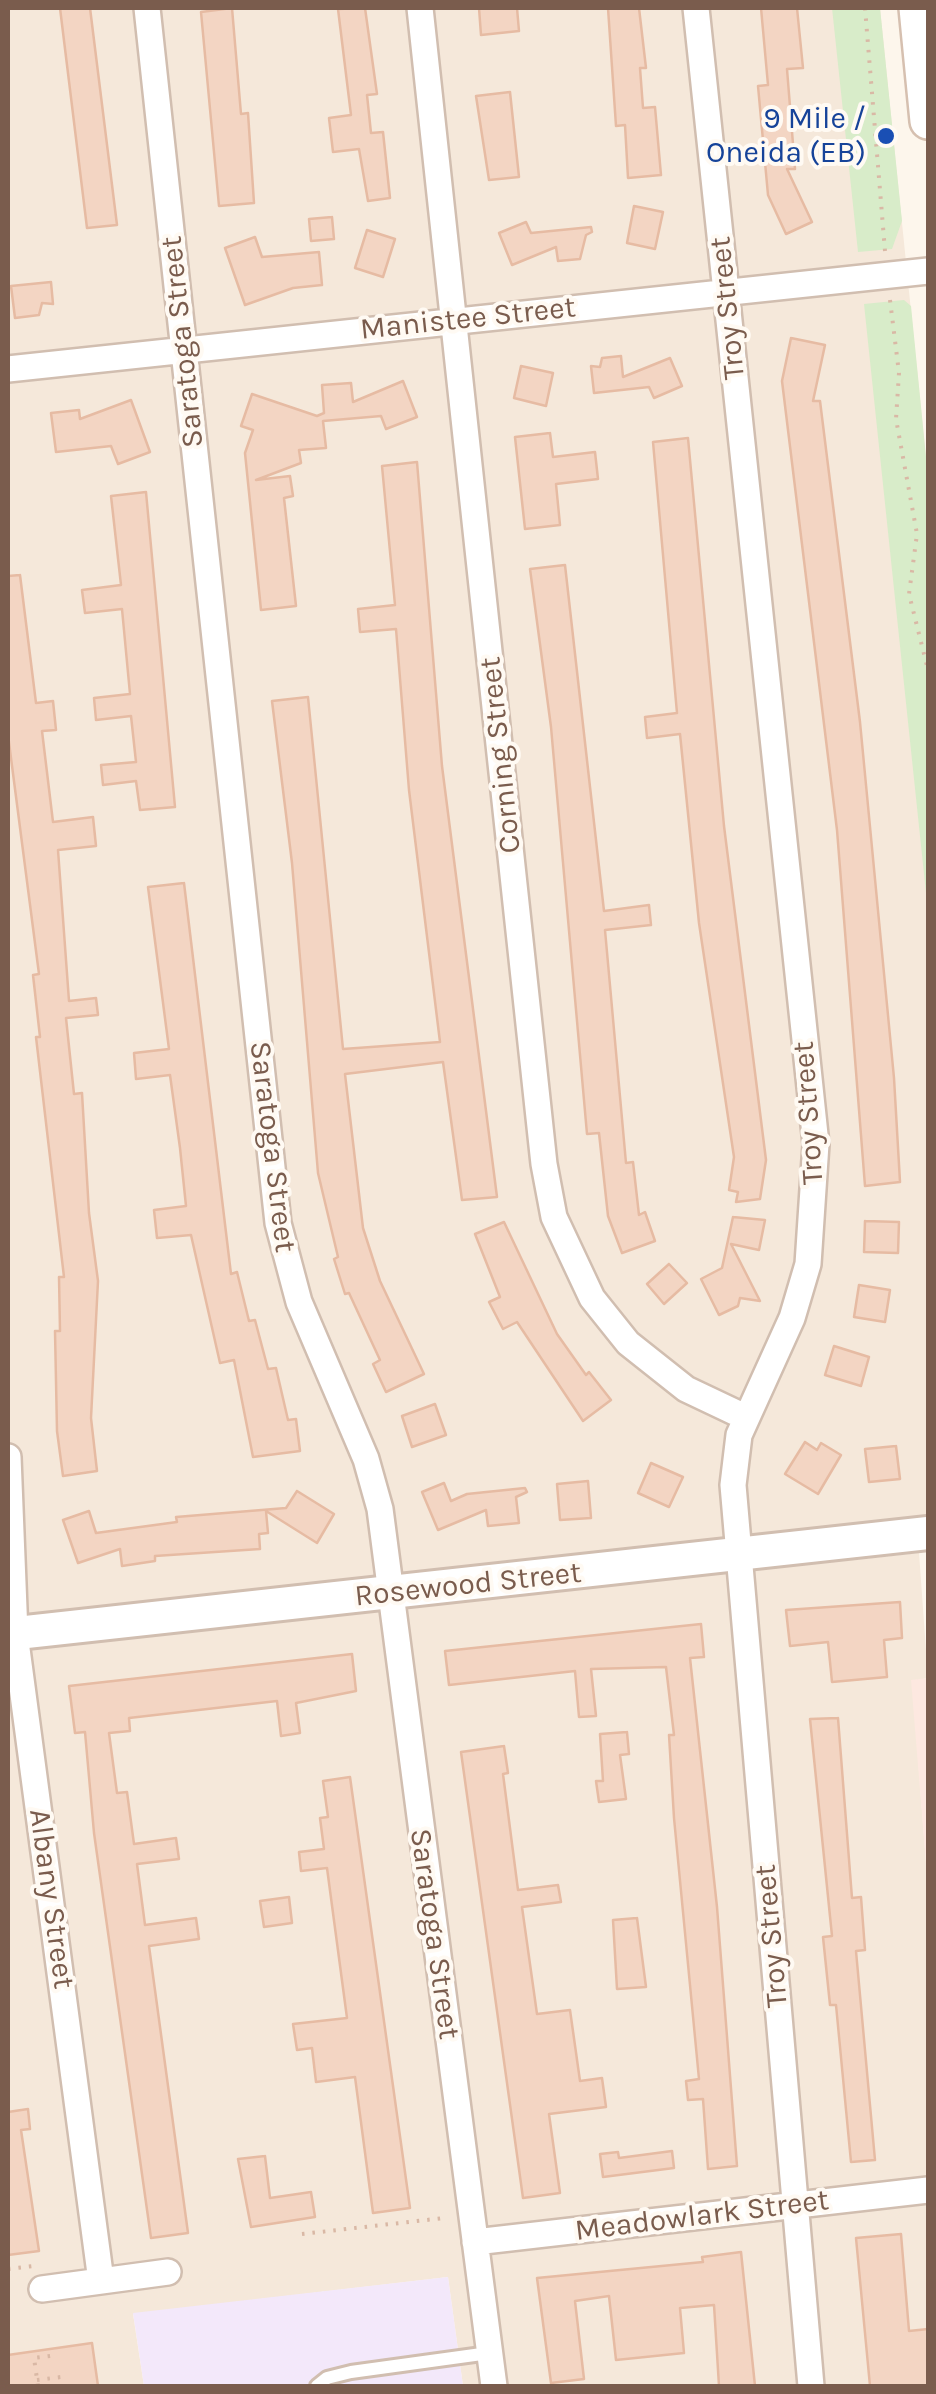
<!DOCTYPE html>
<style>
body{margin:0}
#map{position:relative;width:936px;height:2394px;overflow:hidden;background:#fdf6ec;font-family:Karla,sans-serif}
canvas{display:block}
.frame{position:absolute;inset:0;border:10px solid #7a5c4d;pointer-events:none}
</style>
<div id="map">
<canvas width="936" height="2394"></canvas>
<div class="frame"></div>
</div>
<script>
const c = document.querySelector('canvas').getContext('2d');
c.lineJoin = 'round';
function fillPath(path, color) { c.fillStyle = color; c.fill(path, 'evenodd'); }
const poly = rows => new Path2D(rows.map(r => 'M' + r).join(''));
function strokePath(path, color, width, dash) { c.strokeStyle = color; c.lineWidth = width; c.lineCap = dash ? 'butt' : 'round'; c.setLineDash(dash || []); c.stroke(path); }
function write(font, color, halo, rows, align = 'center') {
  c.font = font + ' Karla,sans-serif'; c.lineWidth = 8; c.setLineDash([]); c.textBaseline = 'middle'; c.strokeStyle = halo; c.fillStyle = color; for (const [text, x, y, turn = 0] of rows) {
    c.save(); c.translate(x, y); c.rotate((+turn || 0) * Math.PI / 180); c.textAlign = isNaN(turn) ? turn : align; if (halo) c.strokeText(text, 0, 0); c.fillText(text, 0, 0); c.restore();
  }
}
const residential = poly([
 [8,8,880,8,928,477,928,1515,866,1528,8,1621],
 [919,1553,928,1678,912,1681,928,1888,928,2386,463,2386,448,2277,133,2314,144,2386,8,2386,8,1649]
]);
const commercial = poly([
 [928,1678,928,1888,911,1680]
]);
const education = poly([
 [448,2277,463,2386,144,2386,133,2313]
]);
const green = poly([
 [832,8,880,8,902,221,892,249,858,252],
 [904,300,911,306,928,477,928,912,864,304]
]);
const building = poly([
 [60,8,90,8,117,225,87,228,60,8],
 [232,8,241,114,248,113,254,203,219,206,201,12,232,8],
 [365,8,377,94,367,95,371,133,383,132,390,198,368,201,359,149,333,152,329,118,351,115,338,9,365,8],
 [479,8,517,8,519,31,481,35,479,8],
 [608,8,639,8,646,68,640,68,643,108,655,107,661,175,628,178,625,125,616,126,608,8],
 [761,8,797,8,803,68,787,69,795,169,787,169,812,222,786,234,768,195,758,86,768,85,761,8],
 [510,92,519,177,489,180,476,96,510,92],
 [634,206,663,212,655,249,627,243,634,206],
 [332,217,334,239,311,241,309,219,332,217],
 [526,222,531,233,591,227,592,232,586,235,580,259,558,261,556,247,512,265,499,233,526,222],
 [367,230,395,239,383,277,355,268,367,230],
 [255,237,262,257,319,252,322,285,293,288,245,305,225,248,255,237],
 [51,282,53,304,42,303,39,315,15,318,11,286,51,282],
 [791,338,825,345,813,401,820,401,860,722,894,1078,900,1182,865,1186,837,830,782,381,791,338],
 [621,356,623,377,670,358,682,386,654,398,649,387,594,393,591,366,600,367,602,358,621,356],
 [521,366,553,373,546,406,514,398,521,366],
 [403,381,417,417,386,429,381,416,323,421,326,448,299,450,301,463,256,480,290,476,293,496,284,498,296,606,261,610,245,453,253,430,241,426,252,394,317,416,324,413,322,385,351,383,353,402,403,381],
 [131,400,150,452,118,464,111,446,56,452,51,413,79,410,80,419,131,400],
 [550,433,553,457,595,452,598,479,556,484,560,525,525,529,515,437,550,433],
 [688,438,724,826,766,1160,760,1199,736,1202,738,1192,729,1190,734,1157,699,923,680,734,647,738,645,717,677,713,653,442,688,438],
 [417,462,442,766,497,1197,462,1200,443,1062,345,1074,363,1228,380,1281,424,1374,386,1392,373,1364,380,1360,349,1293,345,1294,334,1259,338,1257,318,1173,292,863,272,701,308,697,343,1049,440,1042,409,790,396,629,360,632,358,609,395,605,382,466,417,462],
 [146,492,175,807,140,810,136,781,103,785,101,765,136,762,131,716,96,720,94,698,130,694,122,609,85,613,82,590,121,585,111,496,146,492],
 [565,565,604,911,649,905,651,925,605,930,626,1163,633,1162,639,1215,645,1212,655,1241,622,1253,608,1216,599,1133,587,1134,551,727,530,569,565,565],
 [20,575,36,703,53,701,56,730,42,731,53,822,93,817,96,846,58,850,69,1001,96,998,98,1015,66,1018,74,1094,82,1093,89,1213,98,1281,91,1418,97,1471,63,1476,57,1431,55,1331,60,1331,59,1277,64,1277,36,1037,40,1037,33,975,39,974,8,735,8,576,20,575],
 [184,883,231,1274,237,1272,249,1321,255,1320,268,1369,276,1368,288,1420,296,1419,300,1451,253,1457,234,1360,220,1363,191,1235,157,1238,154,1210,186,1206,180,1148,170,1075,136,1079,134,1053,169,1049,148,887,184,883],
 [733,1217,765,1220,759,1250,731,1244,760,1301,740,1298,738,1306,719,1315,701,1279,722,1268,733,1217],
 [865,1221,899,1222,898,1253,864,1252,865,1221],
 [504,1222,557,1334,586,1375,589,1372,611,1400,583,1421,517,1322,503,1329,489,1302,500,1297,475,1234,504,1222],
 [669,1264,687,1283,664,1304,647,1284,669,1264],
 [859,1285,890,1290,885,1322,854,1317,859,1285],
 [834,1346,869,1357,861,1386,825,1375,834,1346],
 [435,1404,446,1435,412,1447,402,1416,435,1404],
 [805,1442,817,1450,821,1443,841,1455,818,1494,785,1474,805,1442],
 [896,1446,900,1479,869,1482,865,1449,896,1446],
 [651,1463,683,1477,669,1507,638,1493,651,1463],
 [588,1481,591,1518,560,1520,557,1484,588,1481],
 [444,1483,451,1501,467,1494,525,1488,527,1492,516,1497,519,1523,488,1526,486,1510,438,1530,422,1492,444,1483],
 [297,1491,334,1514,317,1543,266,1511,268,1533,259,1534,260,1549,155,1556,155,1561,122,1566,120,1549,78,1563,63,1520,89,1511,96,1533,177,1522,176,1517,286,1508,297,1491],
 [900,1602,902,1638,884,1640,887,1677,832,1682,828,1642,790,1646,786,1610,900,1602],
 [701,1624,704,1657,690,1658,717,1907,737,2166,708,2169,703,2099,688,2100,686,2081,699,2079,674,1818,669,1735,674,1735,666,1667,591,1669,596,1716,579,1717,575,1671,449,1685,445,1651,701,1624],
 [352,1654,356,1691,296,1703,300,1733,281,1736,277,1701,129,1718,130,1731,109,1733,117,1793,127,1792,134,1844,176,1838,179,1859,137,1864,145,1925,196,1918,199,1939,149,1946,188,2233,151,2238,94,1833,85,1732,75,1733,69,1686,352,1654],
 [838,1718,852,1898,861,1897,865,1950,856,1951,875,2160,851,2162,836,2005,830,2005,823,1937,832,1936,810,1719,838,1718],
 [627,1732,629,1754,620,1755,626,1799,599,1802,596,1781,603,1781,600,1734,627,1732],
 [504,1746,508,1773,503,1774,518,1890,558,1885,561,1902,522,1907,537,2014,570,2010,580,2081,602,2078,606,2107,549,2114,560,2193,523,2198,461,1752,504,1746],
 [350,1777,410,2208,373,2213,355,2077,316,2082,312,2048,297,2050,293,2024,347,2018,327,1868,301,1871,299,1852,324,1849,320,1818,328,1817,323,1781,350,1777],
 [289,1897,292,1923,264,1927,260,1901,289,1897],
 [637,1918,646,1987,617,1989,613,1920,637,1918],
 [28,2109,30,2129,21,2130,39,2251,8,2255,8,2112,28,2109],
 [672,2151,674,2168,603,2177,600,2154,618,2152,619,2158,672,2151],
 [265,2156,270,2198,311,2192,315,2217,251,2227,238,2159,265,2156],
 [901,2234,909,2331,928,2329,928,2386,870,2386,856,2238,901,2234],
 [741,2252,755,2386,719,2386,714,2305,680,2308,684,2353,616,2360,609,2296,575,2301,584,2379,551,2383,537,2278,703,2262,702,2257,741,2252],
 [92,2343,98,2386,8,2386,8,2355,92,2343]
]);
const path = poly([
 [865,8,885,251],
 [890,300,899,373,896,419,917,534,909,594,928,670],
 [302,2234,444,2218],
 [8,2269,33,2266],
 [37,2380,61,2377],
 [38,2386,34,2358,58,2355]
]);
const service = poly([
 [317,2386,327,2378,351,2372,489,2353]
]);
const minor = poly([
 [147,8,278,1223,299,1302,366,1459,380,1509,494,2386],
 [420,8,544,1164,554,1217,592,1298,628,1343,686,1389,745,1417],
 [696,8,816,1144,808,1264,792,1318,739,1435,733,1485,811,2386],
 [8,369,928,271],
 [8,1457,15,1634,101,2281],
 [475,2242,928,2190],
 [42,2289,168,2272]
]);
const tertiary = poly([
 [8,1634,928,1533]
]);
const secondary = poly([
 [917,8,928,121]
]);
const markers = [
 [886,136,10,"#1a4fb4"]
];
const transitNames = [
 ["9 Mile /",866,119],
 ["Oneida (EB)",866,153]
];
const streetNames = [
 ["Troy Street",728,308,-96],
 ["Manistee Street",468,319,-6],
 ["Saratoga Street",183,342,-96],
 ["Corning Street",501,755,-96],
 ["Troy Street",809,1113,-94],
 ["Saratoga Street",272,1147,83],
 ["Rosewood Street",468,1585,-6],
 ["Albany Street",51,1899,82],
 ["Saratoga Street",434,1934,82],
 ["Troy Street",772,1936,-95],
 ["Meadowlark Street",702,2216,-7]
];
fillPath(residential, '#f5e8da');
fillPath(commercial, '#fde8e0');
fillPath(education, '#f3e8fa');
fillPath(green, '#d8ecc9');
fillPath(building, '#f3d5c3');
strokePath(building, '#e6bba3', 2.5);
strokePath(service, '#d1beb0', 18);
strokePath(minor, '#d1beb0', 30);
strokePath(tertiary, '#d1beb0', 38);
strokePath(secondary, '#d6c0b0', 40);
strokePath(path, '#d9b8a5', 4, [2.5, 8]);
strokePath(service, '#fff', 12);
strokePath(minor, '#fff', 25);
strokePath(tertiary, '#fff', 32);
strokePath(secondary, '#fff', 35);
for (const [x, y, r, color] of markers) { const dot = new Path2D(); dot.arc(x, y, r, 0, 2 * Math.PI); c.fillStyle = color; c.fill(dot); strokePath(dot, '#fffaf3', 4); }
write('30px', '#164399', '#fffaf3', transitNames, 'right');
write('30px', '#7a5c4d', '#fffaf3', streetNames);
</script>
